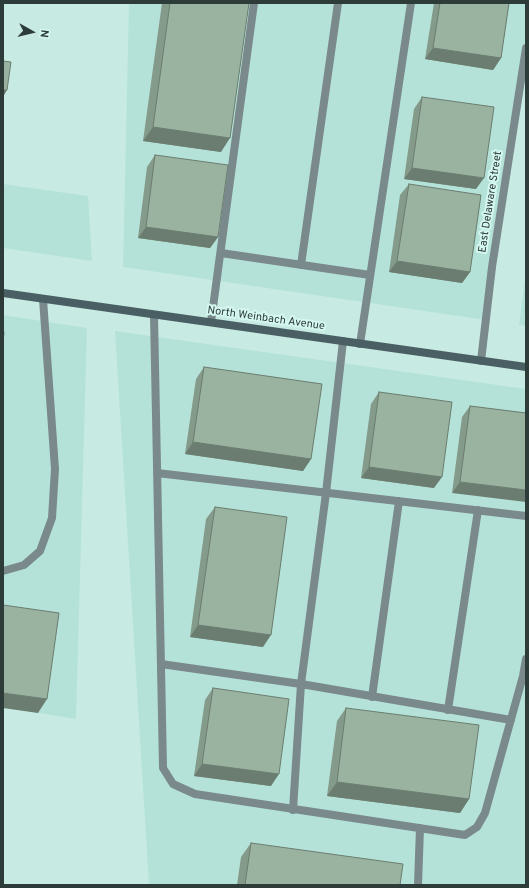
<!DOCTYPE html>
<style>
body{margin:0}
#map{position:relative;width:529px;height:888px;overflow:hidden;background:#c7ebe3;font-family:Overpass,sans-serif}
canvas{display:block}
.frame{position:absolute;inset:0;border:4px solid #2e3c39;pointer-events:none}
.north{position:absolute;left:12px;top:12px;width:40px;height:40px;-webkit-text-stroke:3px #d4f8f0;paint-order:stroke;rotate:98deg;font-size:11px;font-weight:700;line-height:16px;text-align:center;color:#2e3c39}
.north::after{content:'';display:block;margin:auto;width:14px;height:18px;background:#2e3c39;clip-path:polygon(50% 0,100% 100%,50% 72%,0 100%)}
</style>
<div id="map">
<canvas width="529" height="888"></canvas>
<div class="frame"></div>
<div class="north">N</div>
</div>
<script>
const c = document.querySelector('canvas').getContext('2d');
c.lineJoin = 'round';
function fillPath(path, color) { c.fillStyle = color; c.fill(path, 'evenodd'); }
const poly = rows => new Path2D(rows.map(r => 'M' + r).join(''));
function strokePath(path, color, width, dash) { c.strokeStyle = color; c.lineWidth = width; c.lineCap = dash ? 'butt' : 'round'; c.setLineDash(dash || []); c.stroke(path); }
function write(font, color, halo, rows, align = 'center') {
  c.font = font + ' Overpass,sans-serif'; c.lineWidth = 4; c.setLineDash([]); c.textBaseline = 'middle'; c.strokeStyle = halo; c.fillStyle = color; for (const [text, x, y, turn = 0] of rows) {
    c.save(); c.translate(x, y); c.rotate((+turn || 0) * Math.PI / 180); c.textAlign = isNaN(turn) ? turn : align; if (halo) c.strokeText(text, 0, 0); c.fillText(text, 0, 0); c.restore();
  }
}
const built = poly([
 [129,3,526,3,526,47,486,320,123,267],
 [3,184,88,196,92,261,3,248],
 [526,273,526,326,519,325],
 [3,315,87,328,76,719,3,707],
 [115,331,526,389,526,885,149,885]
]);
const service = poly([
 [221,253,370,275],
 [301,265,338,3],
 [154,315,163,768,173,784,195,794,465,835,477,827,485,813,523,676,526,659],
 [211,322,254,3],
 [360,344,411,3],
 [157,473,526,516],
 [3,571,24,565,40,551,52,518,55,469,43,299],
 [161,664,301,684,511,720],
 [372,697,399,501],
 [448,710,478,510],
 [293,810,301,684,326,493,343,341],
 [418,885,420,828]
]);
const minor = poly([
 [481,361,492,267,526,48]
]);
const secondary = poly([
 [3,293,526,367]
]);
const wall = poly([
 [162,3,249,3,221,152,143,141],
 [434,3,509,3,501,58,493,70,425,59],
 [422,97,476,189,404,179,414,109],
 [155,155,218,237,210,248,138,238,147,167],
 [409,184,470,272,462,283,389,272,400,195],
 [204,367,311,459,303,471,185,454,196,379],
 [379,392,434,488,361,478,371,404],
 [470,406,526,413,452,493,462,417],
 [215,507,263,647,190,637,206,519],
 [213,688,271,786,194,776,205,700],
 [346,708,469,799,460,813,327,796,337,721],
 [251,843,400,885,237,885,241,857]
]);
const shadedWall = poly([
 [433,48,501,58,493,70,425,59],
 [3,90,7,90,3,97],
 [153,127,230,138,221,152,143,141],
 [412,168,484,178,476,189,404,179],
 [146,227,218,237,210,248,138,238],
 [397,261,470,272,462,283,389,272],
 [193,442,311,459,303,471,185,454],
 [369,467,442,477,434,488,361,478],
 [460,482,526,490,526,502,452,493],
 [198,625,271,635,263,647,190,637],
 [3,693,47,699,38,713,3,708],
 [202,764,279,774,271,786,194,776],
 [337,782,469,799,460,813,327,796]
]);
const building = poly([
 [170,3,249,3,230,138,153,127,170,3],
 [440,3,509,3,501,58,433,48,440,3],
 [3,61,11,62,7,90,3,90,3,61],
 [422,97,494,107,484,178,412,168,422,97],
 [155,155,228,165,218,237,146,227,155,155],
 [409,184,481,195,470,272,397,261,409,184],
 [3,332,4,332,3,343,3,332],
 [204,367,322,384,311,459,193,442,204,367],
 [379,392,452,402,442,477,369,467,379,392],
 [470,406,526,413,526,490,460,482,470,406],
 [215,507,287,517,271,635,198,625,215,507],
 [3,605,59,613,47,699,3,693,3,605],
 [213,688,289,699,279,774,202,764,213,688],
 [346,708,479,725,469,799,337,782,346,708],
 [251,843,403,864,400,885,245,885,251,843]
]);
const streetNames = [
 ["East Delaware Street",491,202,-81],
 ["North Weinbach Avenue",266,319,8]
];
fillPath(built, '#b5e2d8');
strokePath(service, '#7a898b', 8);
strokePath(minor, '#7a898b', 8);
strokePath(secondary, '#4a5f63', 8);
fillPath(wall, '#849a8a');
fillPath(shadedWall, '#6b7d70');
fillPath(building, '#99b3a0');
strokePath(building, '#6b7d70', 1);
write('11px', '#2e3c39', '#d4f8f0', streetNames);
</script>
